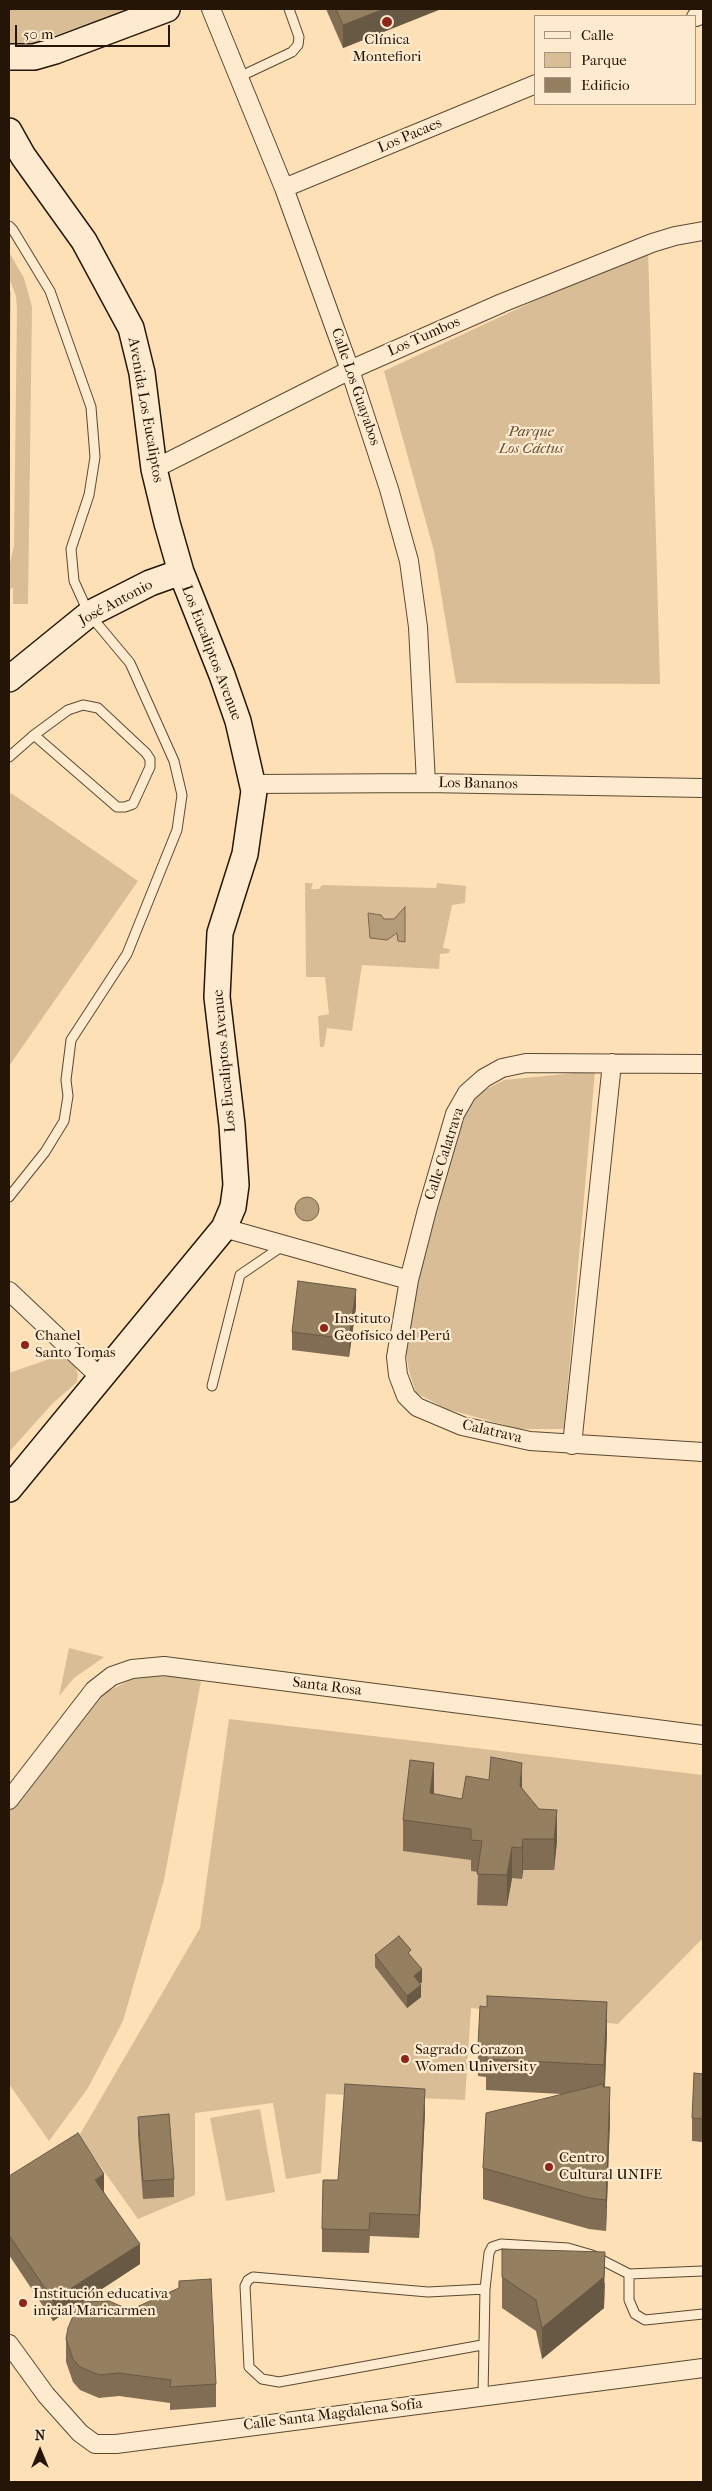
<!DOCTYPE html>
<meta charset="utf-8">
<style>
body{margin:0}
#map{position:relative;width:712px;height:2491px;overflow:hidden;background:#fde0b5;font-family:"IM FELL French Canon",serif}
canvas{display:block}
.frame{position:absolute;inset:0;border:10px solid #251507;pointer-events:none}
.legend{position:absolute;left:534px;top:15px;width:162px;height:90px;box-sizing:border-box;background:#feebcf;border:1px solid #a7957f;margin:0;padding:6px 9px;list-style:none;font-size:15px;color:#251507}
.legend li{display:flex;align-items:center;gap:10px;height:25px}
.legend b{width:25px;border:1px solid #a7957f}
.north{position:absolute;left:15px;top:2426px;width:50px;height:50px;-webkit-text-stroke:4px #feebcf;paint-order:stroke;rotate:0deg;font-size:14px;font-weight:700;line-height:20px;text-align:center;color:#251507}
.north::after{content:'';display:block;margin:auto;width:18px;height:22px;background:#251507;clip-path:polygon(50% 0,100% 100%,50% 72%,0 100%)}
.scale{position:absolute;left:15px;top:25px;width:155px;height:22px;box-sizing:border-box;border:2px solid #251507;border-top:0;padding-left:6px;font-size:15px;line-height:18px;white-space:nowrap;color:#251507;-webkit-text-stroke:4px #feebcf;paint-order:stroke}
</style>
<div id="map">
<canvas width="712" height="2491"></canvas>
<div class="frame"></div>
<ul class="legend">
<li><b style="height:6px;background:#feebcf"></b>Calle</li>
<li><b style="height:14px;background:#d8bd97"></b>Parque</li>
<li><b style="height:14px;background:#957f61"></b>Edificio</li>
</ul>
<div class="north">N</div>
<div class="scale">50 m</div>
</div>
<script>
const c = document.querySelector('canvas').getContext('2d');
c.lineJoin = 'round';
function fillPath(path, color) { c.fillStyle = color; c.fill(path, 'evenodd'); }
const poly = rows => new Path2D(rows.map(r => 'M' + r).join(''));
function strokePath(path, color, width, dash) { c.strokeStyle = color; c.lineWidth = width; c.lineCap = dash ? 'butt' : 'round'; c.setLineDash(dash || []); c.stroke(path); }
function write(font, color, halo, rows, align = 'center') {
  c.font = font + ' "IM FELL French Canon",serif'; c.lineWidth = 4.5; c.setLineDash([]); c.textBaseline = 'middle'; c.strokeStyle = halo; c.fillStyle = color; for (const [text, x, y, turn = 0] of rows) {
    c.save(); c.translate(x, y); c.rotate((+turn || 0) * Math.PI / 180); c.textAlign = isNaN(turn) ? turn : align; if (halo) c.strokeText(text, 0, 0); c.fillText(text, 0, 0); c.restore();
  }
}
const green = poly([
 [9,9,130,9,20,48,9,43],
 [648,248,660,684,456,683,434,551,384,371],
 [9,252,24,278,32,307,28,604,13,604,13,587,9,591,9,567,14,546,17,308,16,296,9,278],
 [9,291,11,291,9,418],
 [11,793,138,881,9,1066,9,796],
 [305,883,313,883,311,889,319,889,322,885,436,888,437,883,466,886,465,903,452,905,443,948,450,949,449,953,440,954,439,969,362,965,352,1031,327,1028,324,1047,320,1047,318,1016,329,1014,325,977,306,977],
 [595,1071,564,1429,519,1429,447,1409,416,1393,409,1371,405,1346,423,1247,470,1098,504,1080],
 [58,1356,64,1358,75,1366,78,1374,77,1382,52,1404,9,1452,9,1373],
 [69,1648,104,1657,74,1678,59,1696],
 [167,1675,201,1681,164,1880,123,2021,88,2088,49,2141,9,2084,9,1811,99,1696,134,1678],
 [229,1719,703,1775,703,1938,618,2024,471,2008,465,2100,326,2094,321,2173,286,2179,273,2103,195,2113,195,2195,138,2219,79,2136,200,1928],
 [260,2109,275,2192,226,2201,210,2118]
]);
const water = poly([
 [405,907,405,942,398,941,397,933,387,940,370,938,368,913,381,915,384,919,394,919,405,907],
 '295 1209a12 12 0 1 1 24 0a12 12 0 1 1-24 0Z'
]);
const lane = poly([
 [239,77,292,52,298,45,299,37,289,9],
 [9,226,13,230,50,291,91,407,95,457,89,495,71,549,74,581,89,614,130,663,174,761,182,795,177,830,127,954,71,1040,66,1080,68,1096,64,1121,45,1152,9,1197],
 [9,757,34,735,68,710,83,705,98,708,146,753,150,759,150,767,133,804,125,807,117,807,34,735],
 [212,1386,240,1275,284,1245],
 [629,2274,629,2300,635,2314,645,2320,703,2314],
 [482,2345,279,2382,262,2379,249,2367,245,2286,248,2280,253,2277,428,2292,485,2289],
 [483,2396,485,2289,489,2253,492,2247,501,2244,568,2248,592,2255,629,2274,703,2271]
]);
const street = poly([
 [211,9,284,188,350,370,389,489,409,561,418,627,426,783],
 [696,17,703,14],
 [284,188,536,84],
 [154,469,350,370,502,303,652,243,675,236,703,231],
 [252,784,426,783,703,788],
 [703,1064,526,1063,502,1068,484,1078,467,1093,455,1114,427,1210,409,1280,396,1357,398,1375,406,1396,417,1407,462,1426,530,1441,703,1452],
 [224,1228,409,1280],
 [9,1291,101,1378],
 [572,1445,612,1063],
 [9,1800,94,1690,112,1676,132,1669,164,1666,703,1735],
 [9,2344,46,2395,80,2433,95,2444,116,2444,703,2368]
]);
const secondary = poly([
 [9,57,34,57,55,51,167,9],
 [9,131,23,156,84,241,131,328,142,373,154,469,167,523,181,572,222,675,238,721,254,791,245,854,220,933,217,997,232,1125,236,1185,233,1207,224,1228,9,1489],
 [9,679,89,614,150,583,181,572]
]);
const wall = poly([
 [326,9,441,9,343,48],
 [356,1307,349,1357,292,1350,292,1332],
 [522,1788,557,1841,554,1870,523,1870,522,1879,512,1878,507,1906,477,1905,478,1872,471,1871,471,1860,403,1851,403,1820,462,1799],
 [375,1955,411,1956,422,1982,420,1983,421,1997,407,2008,375,1967],
 [607,2033,605,2087,610,2118,606,2231,589,2229,483,2199,483,2168,562,2094,486,2090,486,2077,478,2076,478,2045],
 [703,2074,703,2142,692,2141,692,2118],
 [425,2112,419,2238,370,2236,369,2253,322,2252,322,2229,338,2180],
 [138,2117,174,2179,174,2197,143,2199,138,2135],
 [9,2176,104,2192,140,2264,82,2302,216,2384,216,2407,170,2410,170,2403,119,2396,99,2398,80,2390,73,2382,66,2362,66,2339,78,2305,53,2321,9,2255],
 [502,2277,605,2283,604,2308,542,2359,536,2331,502,2308]
]);
const shadedWall = poly([
 [384,9,441,9,343,48,343,25],
 [356,1289,356,1307,349,1357,349,1339],
 [434,1763,434,1794,430,1824,430,1793],
 [522,1763,522,1794,520,1786],
 [557,1810,557,1841,554,1870,554,1839],
 [523,1839,523,1870,522,1879,522,1848],
 [512,1847,512,1878,507,1906,507,1875],
 [422,1969,422,1982,414,1988,414,1976],
 [421,1985,421,1997,407,2008,407,1996],
 [607,2002,607,2033,604,2096,604,2065],
 [610,2087,610,2118,606,2231,606,2200],
 [425,2089,425,2112,419,2238,419,2215],
 [104,2174,104,2195,95,2180],
 [140,2244,140,2264,53,2321,53,2300],
 [605,2252,604,2308,542,2359,542,2328]
]);
const building = poly([
 [336,9,384,9,343,25,336,9],
 [298,1281,356,1289,349,1339,292,1332,298,1281],
 [491,1757,522,1763,520,1786,539,1809,557,1810,554,1839,523,1839,522,1848,512,1847,507,1875,477,1874,482,1841,471,1840,471,1829,403,1820,410,1760,434,1763,430,1793,462,1799,466,1776,489,1780,491,1757],
 [399,1936,411,1950,408,1953,422,1969,414,1976,421,1985,407,1996,375,1955,399,1936],
 [487,1996,607,2002,604,2065,486,2059,487,2046,478,2045,480,2006,487,2007,487,1996],
 [694,2073,703,2074,703,2119,692,2118,694,2073],
 [345,2084,425,2089,419,2215,370,2213,369,2230,322,2229,323,2180,338,2180,345,2084],
 [603,2084,603,2087,610,2087,606,2200,589,2198,483,2168,486,2113,603,2084],
 [169,2114,174,2179,143,2181,138,2117,169,2114],
 [78,2133,104,2174,95,2180,140,2244,53,2300,9,2235,9,2176,78,2133],
 [502,2249,605,2252,604,2277,542,2328,536,2300,502,2277,502,2249],
 [211,2279,216,2384,170,2387,171,2380,119,2373,99,2375,80,2367,73,2359,66,2339,68,2328,79,2302,109,2301,130,2310,179,2288,179,2281,211,2279]
]);
const markers = [
 [387,22,6,"#8f2418"],
 [324,1328,5,"#8f2418"],
 [25,1345,5,"#8f2418"],
 [405,2059,5,"#8f2418"],
 [549,2167,5,"#8f2418"],
 [23,2303,5,"#8f2418"]
];
const poiNames = [
 ["Clínica",387,40,"center"],
 ["Montefiori",387,57,"center"],
 ["Instituto",334,1319],
 ["Geofísico del Perú",334,1336],
 ["Chanel",35,1336],
 ["Santo Tomas",35,1353],
 ["Sagrado Corazon",415,2050],
 ["Women University",415,2067],
 ["Centro",559,2158],
 ["Cultural UNIFE",559,2175],
 ["Institución educativa",33,2294],
 ["inicial Maricarmen",33,2311]
];
const streetNames = [
 ["Los Pacaes",410,136,-23],
 ["Los Tumbos",424,337,-24],
 ["Calle Los Guayabos",355,387,71],
 ["Avenida Los Eucaliptos",145,410,80],
 ["José Antonio",116,603,-28],
 ["Los Eucaliptos Avenue",211,653,69],
 ["Los Bananos",478,784,1],
 ["Los Eucaliptos Avenue",225,1061,-95],
 ["Calle Calatrava",445,1154,-72],
 ["Calatrava",492,1432,13],
 ["Santa Rosa",327,1687,7],
 ["Calle Santa Magdalena Sofía",333,2415,-7]
];
const parkNames = [
 ["Parque",531,432],
 ["Los Cáctus",531,449]
];
fillPath(green, '#d8bd97');
fillPath(water, '#b49b7a');
strokePath(water, '#7b654c', 1);
strokePath(lane, '#5b4832', 11);
strokePath(street, '#5b4832', 20);
strokePath(secondary, '#251507', 28);
strokePath(lane, '#feebcf', 9);
strokePath(street, '#feebcf', 18);
strokePath(secondary, '#feebcf', 25);
fillPath(wall, '#806d53');
fillPath(shadedWall, '#685944');
fillPath(building, '#957f61');
strokePath(building, '#685944', 1);
for (const [x, y, r, color] of markers) { const dot = new Path2D(); dot.arc(x, y, r, 0, 2 * Math.PI); c.fillStyle = color; c.fill(dot); strokePath(dot, '#feebcf', 2); }
write('15px', '#251507', '#feebcf', poiNames, 'left');
write('15px', '#251507', '#feebcf', streetNames);
write('italic 15px', '#645039', '#feebcf', parkNames);
</script>
